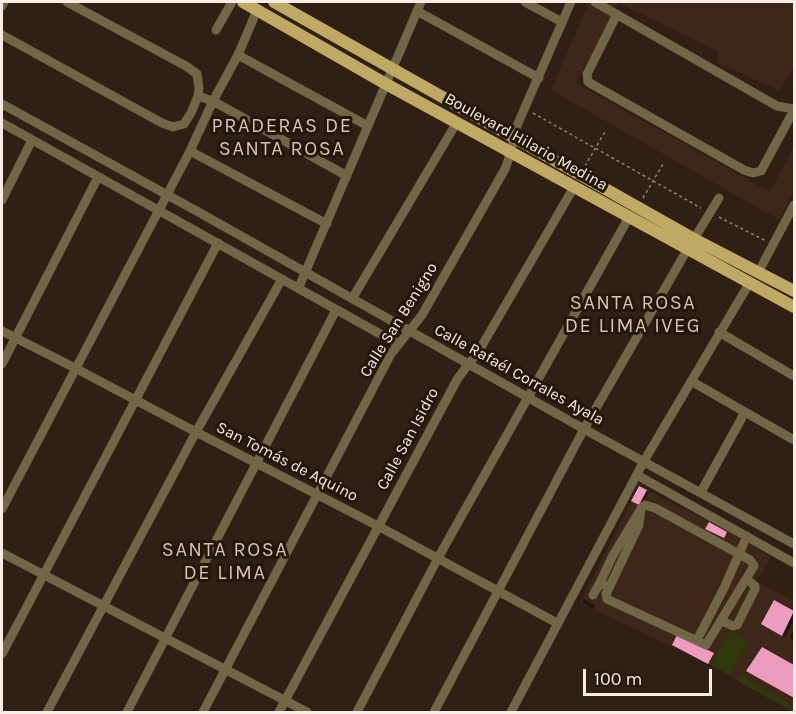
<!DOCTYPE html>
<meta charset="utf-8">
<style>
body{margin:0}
#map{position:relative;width:796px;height:714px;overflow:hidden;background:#2f1f14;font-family:Karla,sans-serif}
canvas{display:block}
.frame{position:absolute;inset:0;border:3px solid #f8ede6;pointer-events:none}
.scale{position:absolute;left:583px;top:669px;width:129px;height:27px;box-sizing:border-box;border:3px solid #f8ede6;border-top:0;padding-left:8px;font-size:18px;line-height:21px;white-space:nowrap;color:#f8ede6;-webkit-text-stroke:4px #25160b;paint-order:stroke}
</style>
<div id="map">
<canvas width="796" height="714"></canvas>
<div class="frame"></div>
<div class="scale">100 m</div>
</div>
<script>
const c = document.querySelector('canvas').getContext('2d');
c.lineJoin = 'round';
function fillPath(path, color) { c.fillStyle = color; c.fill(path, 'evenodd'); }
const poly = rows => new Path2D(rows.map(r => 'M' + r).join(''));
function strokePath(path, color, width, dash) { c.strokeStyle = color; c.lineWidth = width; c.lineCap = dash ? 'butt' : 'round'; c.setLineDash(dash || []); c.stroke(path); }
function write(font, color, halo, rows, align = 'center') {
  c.font = font + ' Karla,sans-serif'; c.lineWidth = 6; c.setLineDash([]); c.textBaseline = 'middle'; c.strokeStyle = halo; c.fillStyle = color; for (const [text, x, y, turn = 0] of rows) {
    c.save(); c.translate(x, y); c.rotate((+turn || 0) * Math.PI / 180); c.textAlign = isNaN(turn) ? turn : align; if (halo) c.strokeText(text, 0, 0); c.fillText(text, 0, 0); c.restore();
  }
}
const built = poly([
 [589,2,794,2,794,65,780,91,715,62,719,52,619,3,576,83,770,192,794,146,794,191,779,220,551,90],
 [639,486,728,531,747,544,771,557,756,582,794,601,794,712,708,664,580,603]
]);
const green = poly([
 [730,631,749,642,730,675,711,665],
 [741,676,794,707,794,712,737,681]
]);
const shadow = poly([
 [646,491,648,492,641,506,635,502],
 [584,599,595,605,593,609,582,602],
 [775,602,794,613,794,620,785,637,763,624],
 [794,629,794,642,790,637],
 [763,649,794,667,794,699,748,671]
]);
const building = poly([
 [639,486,647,490,639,505,631,501],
 [709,522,727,532,724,538,705,529],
 [774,600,794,611,782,636,761,624],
 [677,635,714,653,708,664,672,645],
 [762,647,794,665,794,698,746,671]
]);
const path = poly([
 [533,113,701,208],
 [585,166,606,130],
 [643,198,663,164],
 [719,217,766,241]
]);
const minor = poly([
 [525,2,562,22],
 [595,2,777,106,794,109],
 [2,6,4,2],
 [417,11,539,78],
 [617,14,587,74,588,82,744,170,753,173,761,171,794,110],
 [216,30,232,2],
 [2,35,162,123,173,127,184,124,191,113,198,96,199,88,197,74,186,66,67,2],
 [238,55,368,126],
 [198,96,213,101,347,176],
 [2,104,202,214,584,429,794,544],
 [2,123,398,344],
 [190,151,327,224],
 [2,200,32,140],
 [694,239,719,198],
 [759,271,794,205],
 [299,287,421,2],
 [352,299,457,122],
 [2,331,75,368,196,432,378,526,557,623],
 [719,332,794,376],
 [2,364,98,177],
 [691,381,794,440],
 [637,475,794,563],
 [701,492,745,412],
 [2,509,190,151,213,101,238,55,257,10],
 [2,553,307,712],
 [600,583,612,557,639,512],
 [593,595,600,583,604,585],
 [722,621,733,626,737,625,755,589,755,586,746,579,706,645,607,599,606,594,639,525,641,508,645,505,655,508,750,560,754,566,746,579],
 [697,640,724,588,747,536],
 [2,654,218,243],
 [47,712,196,432,282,279],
 [127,712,336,310],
 [203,712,391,354,422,315,505,169,511,152,516,128,571,2],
 [279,712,458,378,480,349,574,187],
 [357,712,438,558,629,217],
 [434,712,584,429,687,250],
 [511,712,644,461,750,282]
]);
const major = poly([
 [243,2,386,84,794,307],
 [274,2,694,239,794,291]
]);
const streetNames = [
 ["Boulevard Hilario Medina",526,142,29],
 ["Calle San Benigno",399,320,-58],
 ["Calle Rafaél Corrales Ayala",519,375,29],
 ["Calle San Isidro",408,439,-62],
 ["San Tomás de Aquino",287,462,27]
];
const quarterNames = [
 ["PRADERAS DE",282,126],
 ["SANTA ROSA",282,149],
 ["SANTA ROSA",633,303],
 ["DE LIMA IVEG",633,326],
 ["SANTA ROSA",225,550],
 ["DE LIMA",225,573]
];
fillPath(built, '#3c2718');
fillPath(green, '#30380e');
fillPath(shadow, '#0007');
fillPath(building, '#ed9bbe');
strokePath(path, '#8f8279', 1.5, [3, 3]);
strokePath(minor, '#716646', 9);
strokePath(major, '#c0a865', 12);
write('16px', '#f8ede6', '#25160b', streetNames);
c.letterSpacing = '1.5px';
write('20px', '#d8c2b5', '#25160b', quarterNames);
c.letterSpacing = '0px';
</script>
